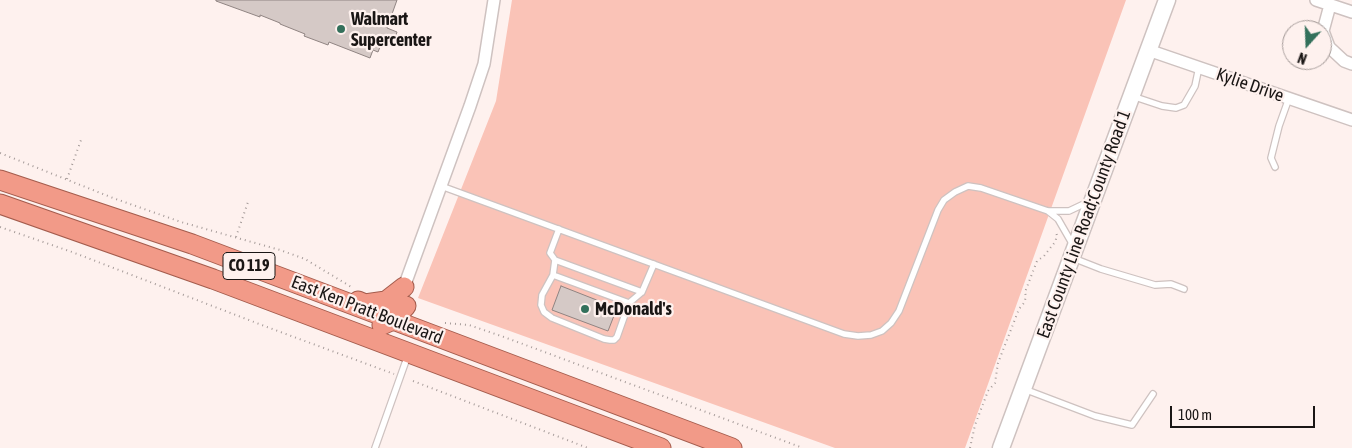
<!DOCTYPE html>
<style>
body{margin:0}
#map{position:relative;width:1352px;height:448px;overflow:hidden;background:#fef1ee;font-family:"Asap Condensed",sans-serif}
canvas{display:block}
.north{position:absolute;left:1282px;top:20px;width:50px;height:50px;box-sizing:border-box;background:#fef1ee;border:1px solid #a39997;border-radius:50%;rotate:200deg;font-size:14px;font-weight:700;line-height:20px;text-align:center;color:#1a1615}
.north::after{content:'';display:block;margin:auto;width:18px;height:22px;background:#33705b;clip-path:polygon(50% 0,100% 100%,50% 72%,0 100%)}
.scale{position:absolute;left:1170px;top:406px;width:145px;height:22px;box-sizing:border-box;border:2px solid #1a1615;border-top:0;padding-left:6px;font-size:15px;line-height:18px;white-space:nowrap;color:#1a1615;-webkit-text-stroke:4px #fef1ee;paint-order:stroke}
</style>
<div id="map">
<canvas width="1352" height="448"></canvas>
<div class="north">N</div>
<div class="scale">100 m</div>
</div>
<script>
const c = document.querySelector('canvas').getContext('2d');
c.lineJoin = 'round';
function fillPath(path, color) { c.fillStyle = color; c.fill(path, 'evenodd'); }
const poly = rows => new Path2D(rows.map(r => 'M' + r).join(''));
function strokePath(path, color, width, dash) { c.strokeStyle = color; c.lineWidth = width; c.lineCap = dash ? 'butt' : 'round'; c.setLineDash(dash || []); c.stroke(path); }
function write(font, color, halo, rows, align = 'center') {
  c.font = font + ' "Asap Condensed",sans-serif'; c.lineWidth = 4.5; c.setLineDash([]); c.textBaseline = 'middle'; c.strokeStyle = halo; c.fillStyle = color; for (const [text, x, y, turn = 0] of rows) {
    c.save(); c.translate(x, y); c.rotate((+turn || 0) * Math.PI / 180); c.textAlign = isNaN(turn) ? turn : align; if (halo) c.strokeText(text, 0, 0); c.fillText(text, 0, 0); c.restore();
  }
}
const green = poly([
 [512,0,1126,0,965,448,835,448,418,298,496,101]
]);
const building = poly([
 [216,0,397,0,387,28,397,32,393,45,382,42,378,52,373,50,370,58,329,42,328,45,304,36,305,34,280,24,280,23,260,15,260,17,216,1,216,0],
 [561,286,617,308,608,331,552,310,561,286]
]);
const path = poly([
 [0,153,113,198,181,222,280,250,305,259,353,288],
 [67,179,81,140],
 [0,227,72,252,267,327,394,374],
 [236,237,248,202],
 [445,323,469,325,504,337,803,448],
 [413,381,588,448],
 [970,448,975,425,988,391,995,383,998,363,1019,309,1024,303,1026,297,1025,292,1037,261,1044,256,1055,242,1057,236,1056,231]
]);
const service = poly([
 [1132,96,1162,106,1176,108,1184,105,1195,86,1199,67],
 [1275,167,1271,158,1279,126,1289,98],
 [441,186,844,334,858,336,871,335,882,331,891,323,899,311,938,210,944,200,955,192,968,186,981,188,1048,211,1069,211,1088,202],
 [1048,211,1058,219,1073,245],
 [559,229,550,253,555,260,553,275,629,303,642,292,654,264],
 [1073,258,1101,269,1155,285,1171,284,1184,289],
 [555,260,642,292],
 [553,275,542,295,541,305,544,312,552,318,604,339,610,340,614,340,617,337,629,303],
 [1024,389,1095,416,1132,425,1153,394],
 [375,448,408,355]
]);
const minor = poly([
 [1316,0,1352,12],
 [1330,5,1323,31,1329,47,1344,61,1352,64],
 [1148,50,1352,120],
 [404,287,470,106,484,64,494,0]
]);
const secondary = poly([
 [1001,448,1167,0]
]);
const trunk = poly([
 [0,180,192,244,732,448],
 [0,204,213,279,661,448],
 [358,301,365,304,386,301,404,287],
 [382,325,393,320,406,306]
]);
const markers = [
 [341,29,5,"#33705b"],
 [585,309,5,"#33705b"]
];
const shields = [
 [249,266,52]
];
const shieldNames = [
 ["CO 119",249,266]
];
const poiNames = [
 ["Walmart",351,19],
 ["Supercenter",351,40],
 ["McDonald's",595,309]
];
const streetNames = [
 ["Kylie Drive",1250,85,19],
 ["East County Line Road;County Road 1",1084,224,-70],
 ["East Ken Pratt Boulevard",367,310,21]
];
fillPath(green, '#fac3b7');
fillPath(building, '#d5c9c6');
strokePath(building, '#908482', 1);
strokePath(service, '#cec2c0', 8);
strokePath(minor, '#cec2c0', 14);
strokePath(secondary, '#cec2c0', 19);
strokePath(trunk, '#a45c4d', 21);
strokePath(path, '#a69c9a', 2, [1, 4]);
strokePath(service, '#fff', 5.5);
strokePath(minor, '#fff', 11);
strokePath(secondary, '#fff', 16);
strokePath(trunk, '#f29a88', 19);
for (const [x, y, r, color] of markers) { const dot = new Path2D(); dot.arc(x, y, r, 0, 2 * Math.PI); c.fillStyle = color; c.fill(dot); strokePath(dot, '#fef1ee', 2); }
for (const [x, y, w] of shields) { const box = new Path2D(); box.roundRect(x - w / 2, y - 13.5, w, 27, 4); c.fillStyle = '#fef1ee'; c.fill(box); strokePath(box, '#1a1615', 1); }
write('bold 16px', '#1a1615', null, shieldNames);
write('bold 18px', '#1a1615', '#fef1ee', poiNames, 'left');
write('18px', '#1a1615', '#fef1ee', streetNames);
</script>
